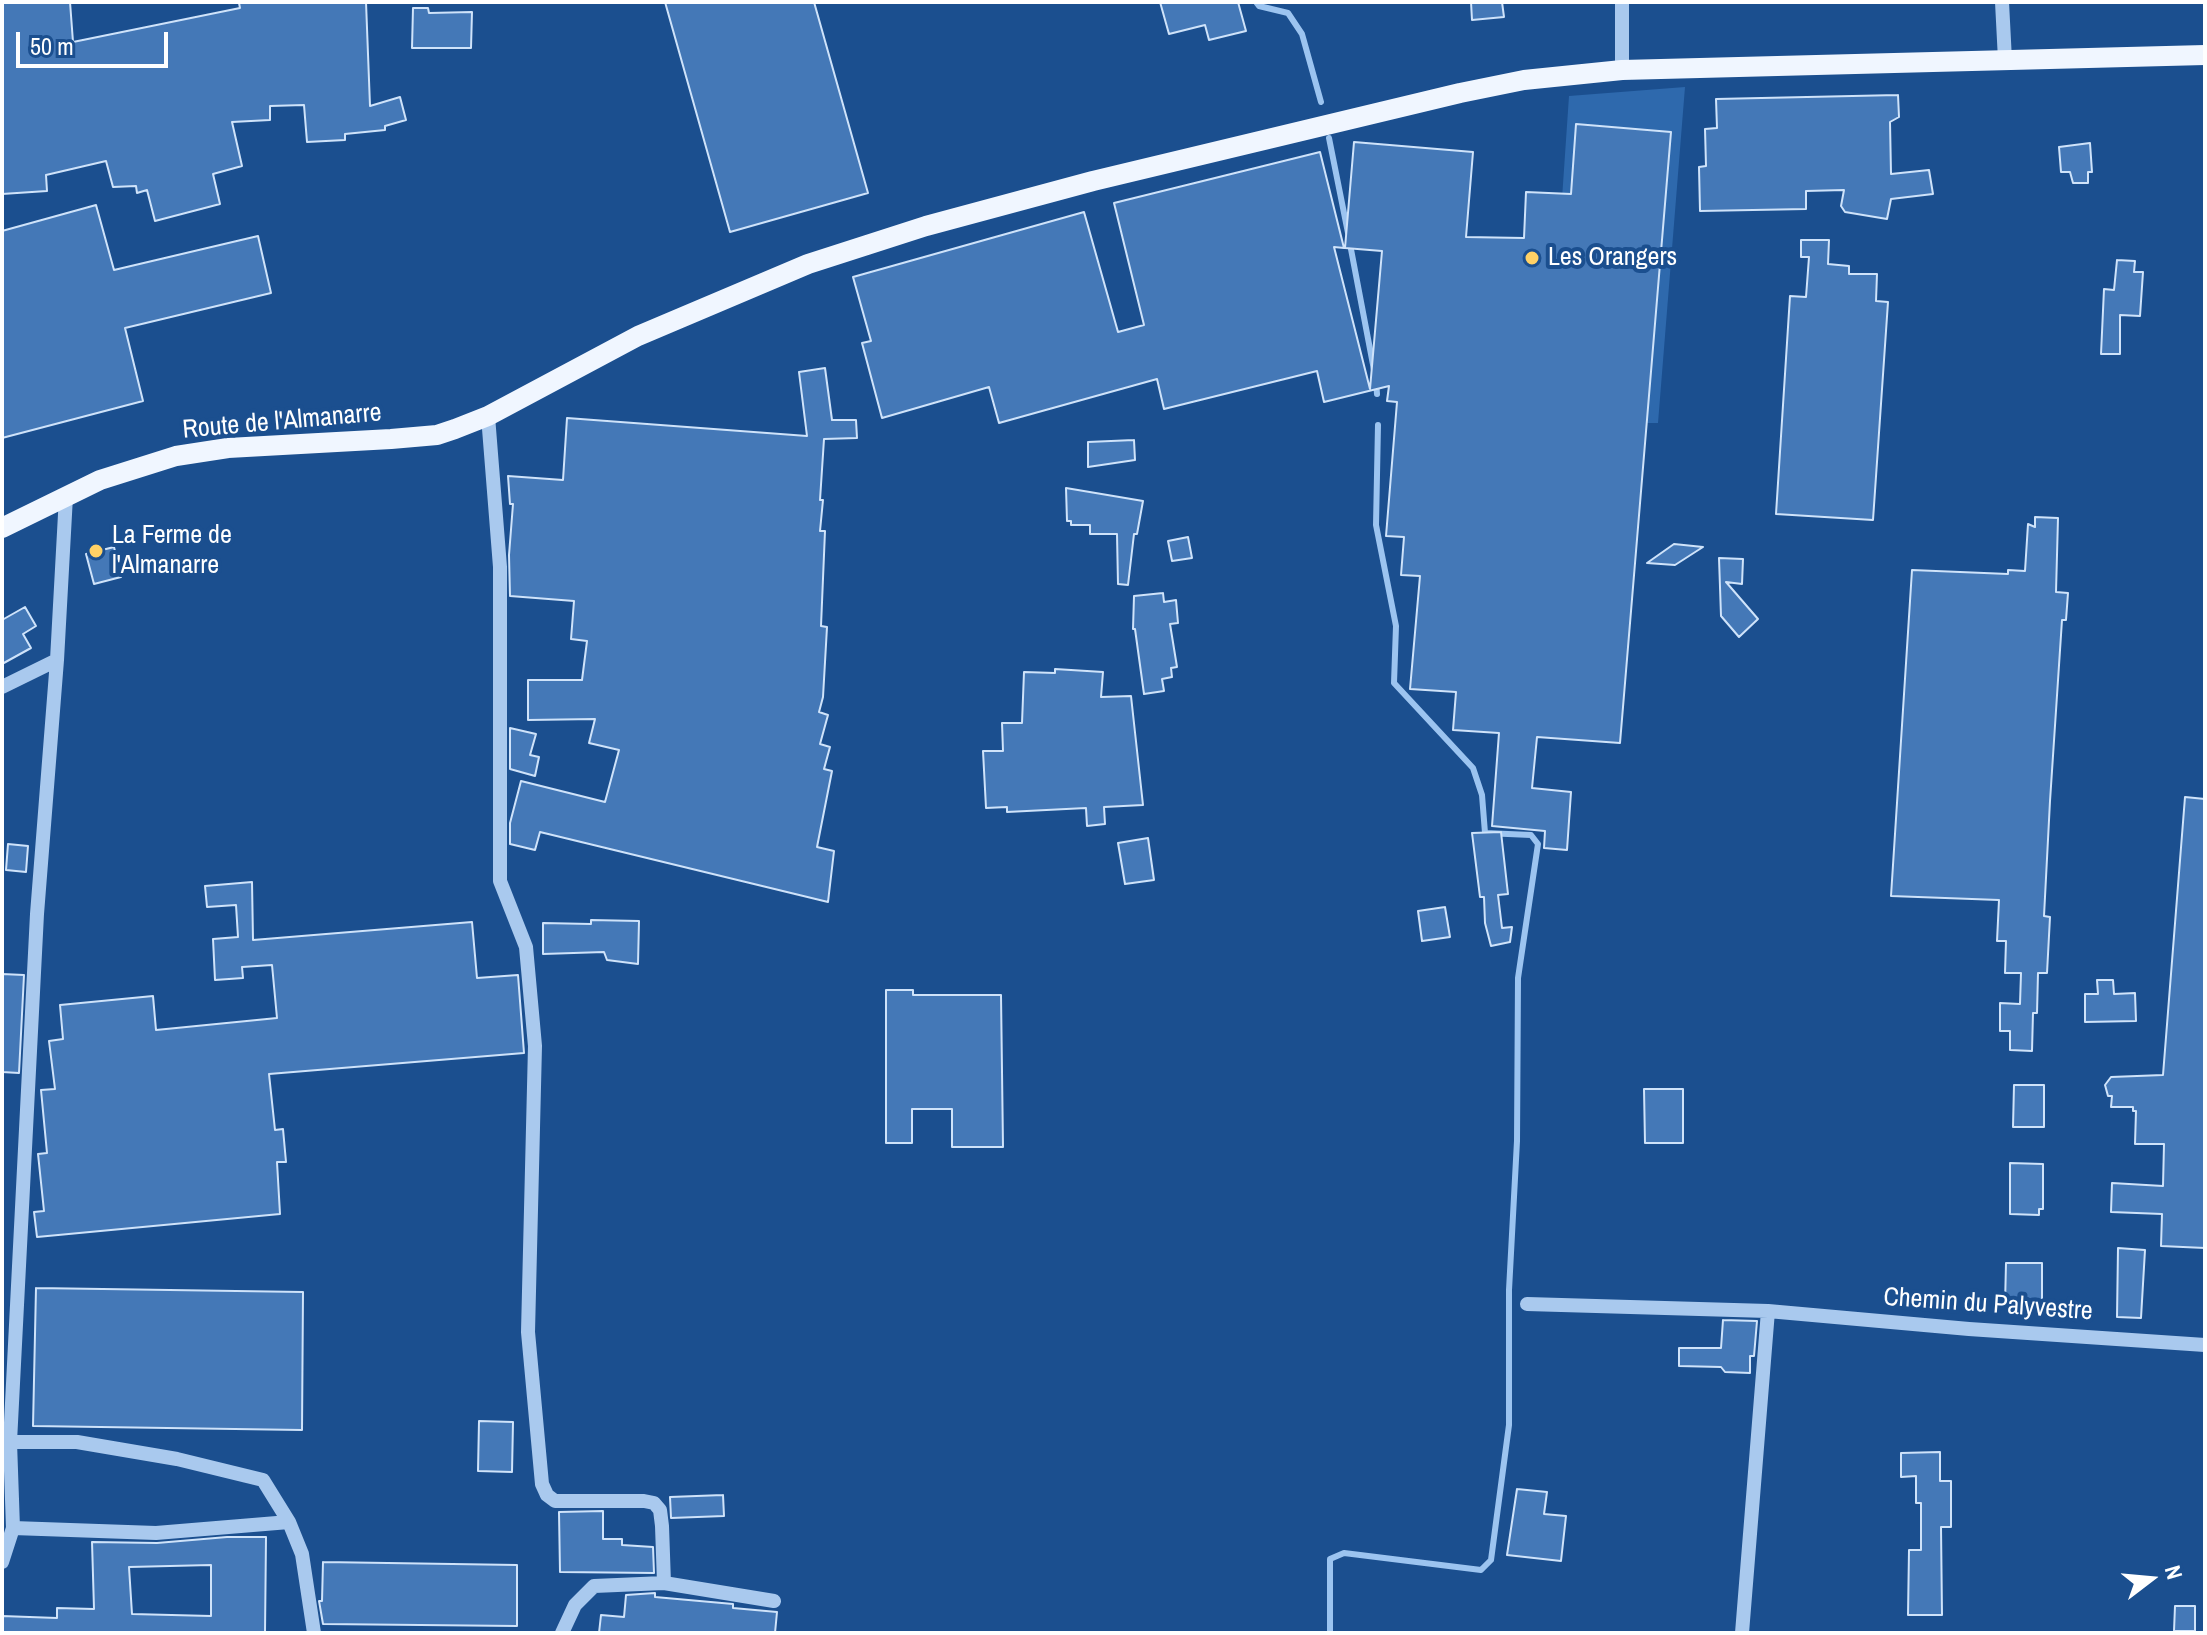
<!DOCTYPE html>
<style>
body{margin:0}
#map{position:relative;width:2207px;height:1635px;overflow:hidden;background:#1b4f8f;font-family:"Archivo Narrow",sans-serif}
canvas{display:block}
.frame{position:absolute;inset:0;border:4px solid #fff;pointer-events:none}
.north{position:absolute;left:2111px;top:1539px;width:80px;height:80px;-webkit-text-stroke:6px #1b4f8f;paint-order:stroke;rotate:74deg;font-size:22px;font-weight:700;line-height:32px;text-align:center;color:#fff}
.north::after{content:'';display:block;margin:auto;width:28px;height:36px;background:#fff;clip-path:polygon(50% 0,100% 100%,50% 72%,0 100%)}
.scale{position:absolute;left:16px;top:32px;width:152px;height:36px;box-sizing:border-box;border:4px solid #fff;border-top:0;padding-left:10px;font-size:24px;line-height:28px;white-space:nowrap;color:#fff;-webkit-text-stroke:6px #1b4f8f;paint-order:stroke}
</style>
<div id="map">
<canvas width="2207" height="1635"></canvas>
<div class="frame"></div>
<div class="north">N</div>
<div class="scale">50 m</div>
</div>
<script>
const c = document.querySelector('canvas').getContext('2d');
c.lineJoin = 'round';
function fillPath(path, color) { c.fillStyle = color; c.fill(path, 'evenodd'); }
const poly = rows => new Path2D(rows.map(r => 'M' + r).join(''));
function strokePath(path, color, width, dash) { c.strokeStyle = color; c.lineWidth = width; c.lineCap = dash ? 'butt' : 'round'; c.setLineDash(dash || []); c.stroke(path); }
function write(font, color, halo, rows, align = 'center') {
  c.font = font + ' "Archivo Narrow",sans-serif'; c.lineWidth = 8; c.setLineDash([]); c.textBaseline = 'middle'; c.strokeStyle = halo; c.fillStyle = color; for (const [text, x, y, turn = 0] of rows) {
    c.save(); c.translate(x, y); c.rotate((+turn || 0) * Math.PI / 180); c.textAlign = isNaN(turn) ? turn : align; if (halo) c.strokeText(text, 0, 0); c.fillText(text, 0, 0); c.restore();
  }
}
const green = poly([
 [1685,87,1658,423,1646,423,1671,132,1576,125,1569,228,1560,228,1569,96]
]);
const stream = poly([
 [1256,2,1259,6,1288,13,1302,34,1321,102],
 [1329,138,1348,233],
 [1350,244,1374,370],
 [1376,381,1377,394],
 [1330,1633,1330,1559,1344,1553,1481,1570,1491,1560,1509,1425,1509,1290,1517,1141,1518,978,1538,844,1531,835,1485,833,1482,795,1473,768,1394,683,1396,626,1376,525,1378,425]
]);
const building = poly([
 [2,2,70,2,73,42,240,8,239,3,366,2,370,106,400,97,406,120,385,126,385,130,345,134,345,140,307,142,304,105,270,106,270,120,232,122,242,166,213,174,220,204,155,221,147,190,137,193,136,186,113,187,106,161,46,175,47,191,2,194,2,2],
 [665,2,814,2,868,193,730,232,665,2],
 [1160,2,1238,2,1246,31,1209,40,1205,25,1169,34,1160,2],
 [1471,2,1502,2,1504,17,1472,20,1471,2],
 [413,8,428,8,429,13,472,12,471,48,412,48,413,8],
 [1898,95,1899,117,1890,122,1891,174,1929,170,1933,194,1891,199,1887,219,1845,212,1841,206,1844,190,1806,191,1806,209,1700,211,1699,167,1706,166,1705,129,1717,128,1716,99,1898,95],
 [1576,124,1671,132,1620,743,1537,737,1532,788,1571,792,1567,850,1544,848,1545,831,1492,826,1499,733,1453,730,1456,692,1410,689,1420,576,1401,575,1404,537,1386,536,1397,402,1387,401,1389,386,1324,402,1317,371,1164,409,1157,379,999,423,989,387,882,418,862,343,871,341,853,277,1084,212,1118,332,1144,325,1114,203,1320,152,1344,248,1334,247,1370,389,1382,251,1345,248,1354,142,1473,152,1466,237,1524,238,1526,192,1571,194,1576,124],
 [2090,143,2092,172,2088,172,2088,183,2073,183,2070,172,2061,172,2059,147,2090,143],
 [96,205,114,270,258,236,271,293,125,328,143,401,2,438,2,231,96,205],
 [1801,240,1829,240,1828,264,1849,266,1849,274,1877,274,1876,301,1888,302,1873,520,1776,514,1790,296,1806,297,1809,257,1801,257,1801,240],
 [2117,260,2135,261,2134,272,2143,272,2140,316,2120,315,2120,354,2101,354,2104,289,2114,290,2117,260],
 [825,368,832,420,856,420,857,438,824,439,820,500,823,500,820,531,825,531,821,626,827,627,823,697,819,712,828,715,820,744,830,747,824,769,832,771,817,847,834,851,828,902,540,832,535,850,510,844,510,823,521,781,605,802,619,750,589,743,595,719,528,720,528,680,582,680,587,641,571,639,574,601,510,596,509,555,513,504,510,504,508,476,563,480,567,418,807,436,799,372,825,368],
 [1134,440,1135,460,1088,467,1088,442,1134,440],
 [1066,488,1143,501,1137,534,1134,534,1128,585,1118,584,1117,534,1090,534,1090,525,1071,525,1071,521,1067,521,1066,488],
 [2035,517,2058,518,2056,592,2068,593,2066,620,2062,620,2050,801,2044,916,2050,917,2047,973,2038,973,2037,1013,2033,1013,2032,1051,2010,1050,2010,1031,2000,1031,2000,1003,2020,1004,2021,973,2005,973,2006,941,1997,941,1999,900,1891,896,1912,570,2008,574,2008,570,2025,571,2028,524,2035,527,2035,517],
 [1188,537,1192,558,1172,561,1168,541,1188,537],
 [1674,544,1703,547,1675,565,1647,563,1674,544],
 [114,547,121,577,94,584,86,554,114,547],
 [1719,558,1743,559,1742,584,1726,582,1758,619,1739,637,1721,616,1719,558],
 [1163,593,1164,602,1176,600,1178,623,1170,624,1177,667,1171,668,1172,677,1162,679,1164,691,1144,694,1135,629,1133,629,1134,596,1163,593],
 [25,607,36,626,23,634,31,648,2,664,2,620,25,607],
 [1055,669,1103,672,1101,697,1131,696,1143,805,1104,807,1105,824,1087,826,1086,808,1007,812,1007,807,986,808,983,751,1003,751,1002,723,1022,723,1024,672,1055,673,1055,669],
 [510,728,536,734,530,755,539,757,535,776,510,769,510,728],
 [2185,797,2205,799,2205,1248,2161,1246,2162,1214,2111,1212,2112,1183,2163,1186,2164,1144,2135,1144,2136,1111,2133,1111,2133,1107,2111,1107,2112,1096,2108,1096,2105,1085,2111,1077,2163,1075,2185,797],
 [1501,832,1508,894,1498,895,1502,928,1512,927,1510,942,1491,946,1485,923,1484,897,1480,897,1472,833,1501,832],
 [1148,838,1154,880,1125,884,1118,843,1148,838],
 [8,844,28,846,26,872,6,870,8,844],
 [252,882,253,940,472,922,477,978,518,975,524,1053,269,1074,275,1130,283,1129,286,1162,277,1162,280,1214,37,1237,34,1212,44,1211,38,1154,47,1153,41,1090,55,1089,49,1041,63,1039,60,1005,153,996,156,1030,277,1018,272,965,242,967,243,978,215,980,213,939,238,937,236,905,207,907,205,886,252,882],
 [1445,907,1450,937,1422,941,1418,911,1445,907],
 [591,920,639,921,638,964,607,960,604,952,543,954,543,923,591,924,591,920],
 [2,974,24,975,19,1073,2,1072,2,974],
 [2097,980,2113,980,2114,994,2135,993,2136,1021,2085,1022,2085,994,2098,994,2097,980],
 [886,990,913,990,913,995,1001,995,1003,1147,952,1147,952,1109,912,1109,912,1143,886,1143,886,990],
 [2014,1085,2044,1085,2044,1127,2013,1127,2014,1085],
 [1644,1089,1683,1089,1683,1143,1645,1143,1644,1089],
 [2010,1163,2043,1164,2043,1209,2039,1209,2039,1215,2010,1214,2010,1163],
 [2118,1248,2145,1250,2141,1318,2117,1317,2118,1248],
 [2006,1263,2042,1263,2042,1305,2005,1305,2006,1263],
 [36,1288,303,1292,302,1430,33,1426,36,1288],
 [1723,1320,1757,1321,1754,1356,1750,1356,1750,1373,1725,1372,1721,1367,1679,1366,1679,1348,1721,1348,1723,1320],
 [479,1421,513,1422,512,1472,478,1471,479,1421],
 [1940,1452,1940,1481,1951,1481,1951,1527,1941,1527,1942,1615,1908,1615,1909,1550,1921,1550,1921,1503,1916,1503,1916,1476,1901,1477,1901,1453,1940,1452],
 [1517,1489,1547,1492,1544,1514,1566,1516,1561,1561,1507,1555,1517,1489],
 [723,1495,724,1516,671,1518,670,1497,723,1495],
 [603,1511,603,1539,622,1539,622,1545,653,1547,654,1573,560,1572,559,1512,603,1511],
 [227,1537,266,1537,265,1633,2,1633,2,1616,57,1618,57,1608,94,1609,92,1542,157,1543,227,1537],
 [211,1565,211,1616,132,1614,129,1567,211,1565],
 [323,1562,517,1565,517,1626,323,1624,319,1601,322,1601,323,1562],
 [655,1593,655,1597,733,1604,733,1608,777,1612,775,1633,599,1633,601,1615,624,1617,626,1595,655,1593],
 [2175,1606,2195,1606,2195,1631,2174,1631,2175,1606]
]);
const minor = poly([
 [1622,2,1622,70],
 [2002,2,2005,60],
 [488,416,500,567,500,881,526,947,535,1046,528,1332,542,1484,547,1495,555,1501,644,1501,654,1503,660,1510,662,1526,664,1583],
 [66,496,57,660,37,914,10,1442,77,1442,177,1459,263,1480,289,1522,302,1554,314,1633],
 [2,687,57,660],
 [1527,1304,1768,1311,1969,1329,2205,1345],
 [10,1442,13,1528,156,1533,289,1522],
 [2,1562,13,1528],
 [562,1633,575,1605,594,1586,664,1583,774,1601],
 [1742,1633,1768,1311]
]);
const major = poly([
 [2,528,100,480,176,456,228,448,391,439,437,435,455,429,488,416,638,336,808,264,926,226,1093,181,1460,93,1524,80,1622,70,2205,55]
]);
const markers = [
 [1532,258,8,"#ffd166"],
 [96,551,8,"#ffd166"]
];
const poiNames = [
 ["Les Orangers",1548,258],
 ["La Ferme de",112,536],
 ["l'Almanarre",112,566]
];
const streetNames = [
 ["Route de l'Almanarre",282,422,-5],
 ["Chemin du Palyvestre",1988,1305,4]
];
fillPath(green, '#2e69ad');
strokePath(stream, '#9cc4f0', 6);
fillPath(building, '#4478b7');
strokePath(building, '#cfe3fa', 2);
strokePath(minor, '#a9c9ee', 14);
strokePath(major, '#f0f6ff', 20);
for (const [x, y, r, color] of markers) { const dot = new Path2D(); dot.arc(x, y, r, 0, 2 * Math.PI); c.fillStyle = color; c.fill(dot); strokePath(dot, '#1b4f8f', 3); }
write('26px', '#fff', '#1b4f8f', poiNames, 'left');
write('26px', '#fff', '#1b4f8f', streetNames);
</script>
